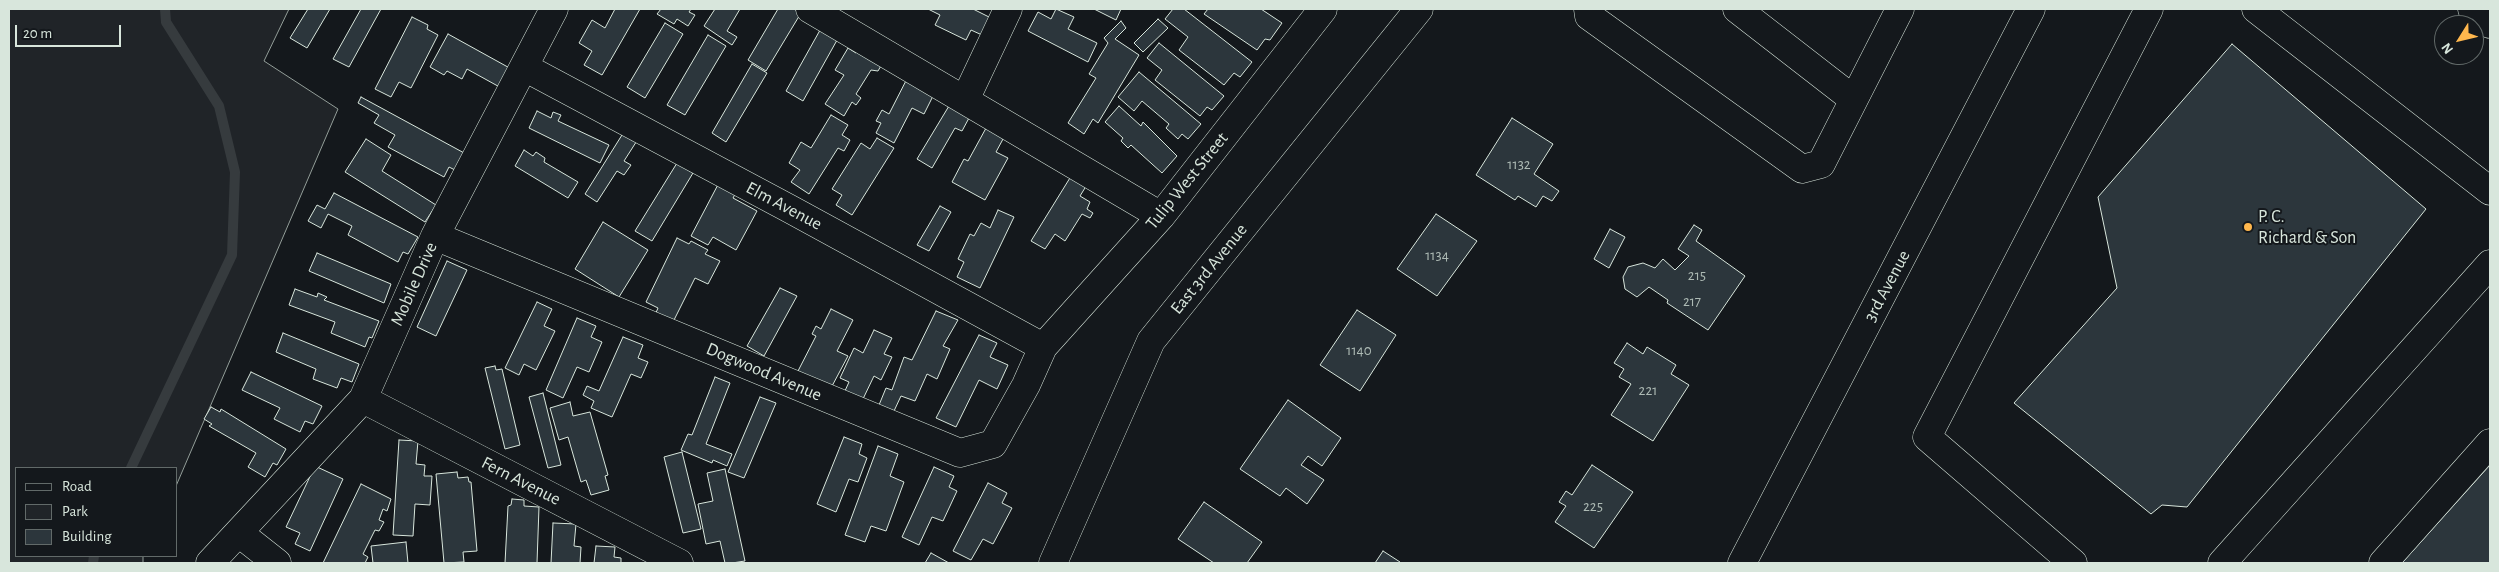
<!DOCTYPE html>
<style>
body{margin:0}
#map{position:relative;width:2499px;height:572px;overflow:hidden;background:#14181c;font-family:"Alegreya Sans",sans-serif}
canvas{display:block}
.frame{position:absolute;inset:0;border:10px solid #d8e6dc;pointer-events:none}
.legend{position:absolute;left:15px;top:467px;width:162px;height:90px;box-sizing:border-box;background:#14181c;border:1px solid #626a69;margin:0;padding:6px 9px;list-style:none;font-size:15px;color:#d8e6dc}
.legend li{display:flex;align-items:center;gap:10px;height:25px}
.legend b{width:25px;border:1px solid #626a69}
.north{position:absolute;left:2434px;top:15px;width:50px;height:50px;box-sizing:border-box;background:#14181c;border:1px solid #626a69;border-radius:50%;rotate:234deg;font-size:14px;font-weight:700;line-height:20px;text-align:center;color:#d8e6dc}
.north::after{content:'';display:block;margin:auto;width:18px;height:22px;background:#ffb74d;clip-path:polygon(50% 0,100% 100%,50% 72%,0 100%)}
.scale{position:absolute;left:15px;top:25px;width:106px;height:22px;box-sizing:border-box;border:2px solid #d8e6dc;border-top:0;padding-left:6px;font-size:15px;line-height:18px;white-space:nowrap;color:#d8e6dc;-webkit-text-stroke:4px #14181c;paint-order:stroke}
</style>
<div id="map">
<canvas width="2499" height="572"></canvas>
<div class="frame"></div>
<ul class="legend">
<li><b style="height:6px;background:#14181c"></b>Road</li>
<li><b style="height:14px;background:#202428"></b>Park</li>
<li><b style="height:14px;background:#2c363c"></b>Building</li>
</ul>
<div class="north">N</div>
<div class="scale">20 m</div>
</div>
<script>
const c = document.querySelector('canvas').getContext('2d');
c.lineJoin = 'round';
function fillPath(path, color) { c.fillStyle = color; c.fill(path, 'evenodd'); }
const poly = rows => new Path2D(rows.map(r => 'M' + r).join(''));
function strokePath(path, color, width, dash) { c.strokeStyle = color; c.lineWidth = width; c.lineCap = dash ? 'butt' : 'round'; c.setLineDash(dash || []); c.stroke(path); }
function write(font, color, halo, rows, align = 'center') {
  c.font = font + ' "Alegreya Sans",sans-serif'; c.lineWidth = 4; c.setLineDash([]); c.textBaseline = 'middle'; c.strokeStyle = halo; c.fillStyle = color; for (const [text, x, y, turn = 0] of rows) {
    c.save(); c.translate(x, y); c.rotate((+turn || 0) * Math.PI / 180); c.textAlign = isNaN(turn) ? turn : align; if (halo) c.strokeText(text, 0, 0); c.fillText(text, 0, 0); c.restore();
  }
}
const green = poly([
 [9,9,289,9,264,61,338,109,176,486,176,468,16,468,16,556,143,556,143,563,9,563,9,9]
]);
const stream = poly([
 [131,468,232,255,235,172,219,106,166,22,165,9],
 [93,563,94,556]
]);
const building = poly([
 [308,9,330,9,307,48,290,38,308,9],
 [361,9,381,9,349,67,333,59,361,9],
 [615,9,640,9,602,75,584,65,592,51,579,43,592,20,605,28,615,9],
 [661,9,691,9,689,12,695,15,688,26,677,19,674,24,657,14,661,9],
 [715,9,740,9,727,31,737,37,732,45,704,26,715,9],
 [778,9,794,9,801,13,766,71,748,60,778,9],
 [928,9,973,9,991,18,982,35,971,30,966,40,935,25,940,15,928,9],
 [1056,9,1074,17,1068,29,1097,43,1088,62,1028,31,1038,12,1051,19,1056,9],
 [1094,9,1121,9,1116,20,1094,9],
 [1173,9,1184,9,1252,62,1240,77,1234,73,1224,85,1179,50,1188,37,1165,19,1173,9],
 [1208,9,1261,9,1282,23,1270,40,1265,39,1257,50,1204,14,1208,9],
 [412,17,428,25,427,29,438,35,411,88,399,82,391,97,375,89,412,17],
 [1158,19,1168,28,1143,52,1134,43,1158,19],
 [1121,21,1126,28,1115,39,1139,55,1098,123,1093,119,1084,134,1068,123,1096,78,1089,74,1108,43,1104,38,1121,21],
 [665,23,683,34,645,98,627,87,665,23],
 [824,23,841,33,803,101,786,91,824,23],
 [448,34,515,71,505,90,467,69,462,79,447,71,444,75,430,67,448,34],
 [708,35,726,46,685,115,667,105,708,35],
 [866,37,882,64,878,71,871,70,856,94,861,98,856,105,852,102,844,116,825,104,844,75,835,70,848,48,856,53,866,37],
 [1159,43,1224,96,1212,110,1207,107,1200,116,1155,80,1162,70,1147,58,1159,43],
 [2232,44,2426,209,2187,507,2162,505,2151,514,2014,403,2117,288,2098,197,2232,44],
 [752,64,767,73,726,142,712,133,752,64],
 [913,67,935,92,924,114,912,108,894,143,876,133,881,123,876,121,882,110,889,114,913,67],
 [1139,72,1201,124,1188,139,1182,134,1178,139,1166,128,1169,124,1142,101,1134,111,1118,97,1139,72],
 [955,96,969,118,962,131,955,128,932,168,917,159,955,96],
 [361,97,466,154,457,171,449,167,444,177,388,147,395,135,374,123,379,115,358,103,361,97],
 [1119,106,1141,126,1143,122,1177,156,1162,173,1131,145,1128,148,1121,141,1123,138,1105,122,1119,106],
 [537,111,551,118,553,112,561,115,558,121,609,145,600,163,529,128,537,111],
 [831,115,848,125,842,135,850,140,844,151,838,148,809,194,791,182,800,170,789,163,801,142,811,148,831,115],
 [1512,118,1553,144,1534,174,1559,191,1552,201,1543,196,1536,207,1518,196,1515,200,1476,175,1512,118],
 [991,119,1009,128,996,152,1008,158,985,200,952,182,964,159,968,161,991,119],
 [627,127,640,136,624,161,631,165,624,175,617,171,597,202,585,194,627,127],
 [877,138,894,148,852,215,836,205,842,195,832,189,861,143,870,149,877,138],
 [366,139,391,155,382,171,436,205,425,222,345,172,366,139],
 [524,150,533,156,536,152,545,158,544,162,578,182,568,198,515,166,524,150],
 [677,163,693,173,652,241,635,231,677,163],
 [1073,173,1088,183,1080,196,1090,202,1087,209,1093,213,1090,218,1082,214,1065,241,1055,234,1045,249,1031,241,1073,173],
 [722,177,739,187,733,198,757,211,736,250,713,237,708,245,691,236,722,177],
 [334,193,418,237,408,254,403,252,398,262,348,235,352,226,328,214,321,228,308,221,317,205,325,209,334,193],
 [940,206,951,212,929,251,917,245,940,206],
 [998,210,1014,217,980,288,957,277,964,262,958,259,970,234,974,236,981,223,990,228,998,210],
 [1436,214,1477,241,1437,296,1397,269,1436,214],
 [603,222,648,250,619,297,575,269,603,222],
 [1694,225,1702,230,1696,241,1745,276,1708,330,1667,303,1668,300,1649,287,1637,297,1625,289,1623,277,1628,267,1643,263,1655,268,1663,259,1675,270,1689,256,1678,249,1694,225],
 [1610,229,1625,237,1609,268,1594,259,1610,229],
 [677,238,689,244,691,241,708,250,705,254,720,261,708,284,695,278,672,324,655,315,658,308,646,302,677,238],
 [317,253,391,284,384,303,309,271,317,253],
 [447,261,467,270,436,336,417,327,447,261],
 [780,288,797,296,764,356,747,346,780,288],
 [295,289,317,297,318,293,327,297,324,300,379,321,372,338,369,337,365,347,331,333,335,322,289,305,295,289],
 [537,302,552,309,544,326,555,331,536,370,524,364,519,375,505,368,537,302],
 [831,309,853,320,837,351,848,356,831,388,798,371,816,336,812,334,816,326,821,329,831,309],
 [1357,310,1396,335,1360,391,1320,365,1357,310],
 [936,311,958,320,943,346,950,349,937,379,927,374,915,401,901,396,894,411,879,405,886,388,892,390,904,357,912,360,936,311],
 [577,318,596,326,591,337,602,342,589,372,577,367,563,398,546,390,577,318],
 [874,330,892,338,884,354,892,357,881,380,874,376,862,401,844,393,849,382,840,378,854,348,863,353,874,330],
 [283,333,359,364,352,382,341,378,337,388,313,379,316,369,276,352,283,333],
 [979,335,997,343,990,357,1008,365,997,389,979,380,956,427,936,418,979,335],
 [623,337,643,345,638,358,648,362,641,378,631,374,612,417,591,408,594,401,583,395,587,386,599,391,623,337],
 [1627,343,1643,354,1647,347,1676,365,1671,374,1689,385,1653,441,1611,415,1631,384,1619,377,1624,369,1614,363,1627,343],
 [495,366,496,370,502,369,520,445,505,449,485,368,495,366],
 [251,372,322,406,313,424,305,421,300,432,274,419,280,408,242,390,251,372],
 [715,377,730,383,706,444,732,454,727,466,713,460,712,463,681,450,688,434,692,435,715,377],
 [543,393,561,465,548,468,529,397,543,393],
 [760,397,776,403,744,478,728,472,760,397],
 [1288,400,1341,438,1322,466,1308,456,1301,465,1324,480,1307,504,1286,488,1280,496,1240,469,1288,400],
 [570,402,573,416,590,412,608,475,605,476,609,490,591,495,586,480,581,482,568,437,559,440,550,408,570,402],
 [211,407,220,412,221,409,286,449,277,465,273,463,265,477,248,467,256,453,209,426,212,424,204,419,211,407],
 [844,437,862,444,859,454,867,458,858,482,849,479,836,512,817,504,844,437],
 [399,440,418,441,416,464,425,465,424,476,432,476,430,505,415,504,413,536,393,535,399,440],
 [878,446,898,454,890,476,904,482,886,531,871,526,865,542,845,535,878,446],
 [682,452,701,529,683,533,664,457,682,452],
 [1592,465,1633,492,1594,548,1555,522,1566,506,1559,502,1566,491,1572,495,1592,465],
 [2490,465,2490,563,2402,563,2490,465],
 [315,466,343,479,310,551,295,544,300,533,286,527,315,466],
 [934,467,954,476,949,487,957,491,943,521,932,517,919,545,902,537,934,467],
 [725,469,745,561,732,563,725,563,720,541,706,544,698,504,713,501,707,473,725,469],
 [457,472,458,478,468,477,469,482,471,482,477,551,463,552,464,562,444,563,436,474,457,472],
 [988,483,1007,493,1002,503,1012,508,993,544,983,539,971,560,953,551,988,483],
 [361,484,391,499,387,511,383,509,379,520,384,522,379,531,375,530,363,554,368,557,365,563,323,563,361,484],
 [512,499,524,500,524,506,539,507,537,563,505,563,508,506,511,505,512,499],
 [1204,502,1262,542,1247,563,1214,563,1178,539,1204,502],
 [553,523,576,524,574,546,581,547,580,563,551,563,553,523],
 [406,542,408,563,373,563,371,546,406,542],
 [596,546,615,547,614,557,621,558,621,563,594,563,596,546],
 [1383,551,1400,562,1399,563,1375,563,1383,551],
 [931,553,949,563,925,563,931,553]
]);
const minor = poly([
 [810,9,1161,216],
 [1588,9,1589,16,1802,169,1821,164,1900,9],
 [1737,9,1853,99],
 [2256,9,2490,191],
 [524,67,790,209,1043,347],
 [965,100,1008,9],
 [435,236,960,453,993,444,1026,385,1043,347,1161,216,1323,9],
 [363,399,679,563],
 [239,533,277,563],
 [210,563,363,399,435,236,554,9],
 [1053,563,1151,341,1419,9],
 [1742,563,2031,9],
 [2073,563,1927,437,2149,9],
 [2222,563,2490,264],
 [2383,563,2490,443]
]);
const major = poly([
 [2472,9,2490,24]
]);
const markers = [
 [2248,227,5,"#ffb74d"]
];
const numberNames = [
 ["1132",1519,164],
 ["1134",1437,255],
 ["215",1697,275],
 ["217",1692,301],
 ["1140",1359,350],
 ["221",1648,390],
 ["225",1593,506]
];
const streetNames = [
 ["Tulip West Street",1187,181,-51],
 ["Elm Avenue",784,206,28],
 ["East 3rd Avenue",1209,269,-51],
 ["Mobile Drive",414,284,-66],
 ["3rd Avenue",1887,286,-62],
 ["Dogwood Avenue",764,372,23],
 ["Fern Avenue",521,481,27]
];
const poiNames = [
 ["P. C.",2258,217],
 ["Richard & Son",2258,238]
];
fillPath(green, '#202428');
strokePath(green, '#939e99', 1);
strokePath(stream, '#363b3e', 10);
fillPath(building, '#2c363c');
strokePath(building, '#d8e6dc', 1);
strokePath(minor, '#d8e6dc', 29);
strokePath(major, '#d8e6dc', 29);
strokePath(minor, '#14181c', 28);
strokePath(major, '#14181c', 28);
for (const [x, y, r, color] of markers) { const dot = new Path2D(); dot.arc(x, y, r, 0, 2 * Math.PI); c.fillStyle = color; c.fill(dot); strokePath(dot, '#14181c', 2); }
write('15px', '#adbab4', null, numberNames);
write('18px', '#d8e6dc', '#14181c', streetNames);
write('18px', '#d8e6dc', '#14181c', poiNames, 'left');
</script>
